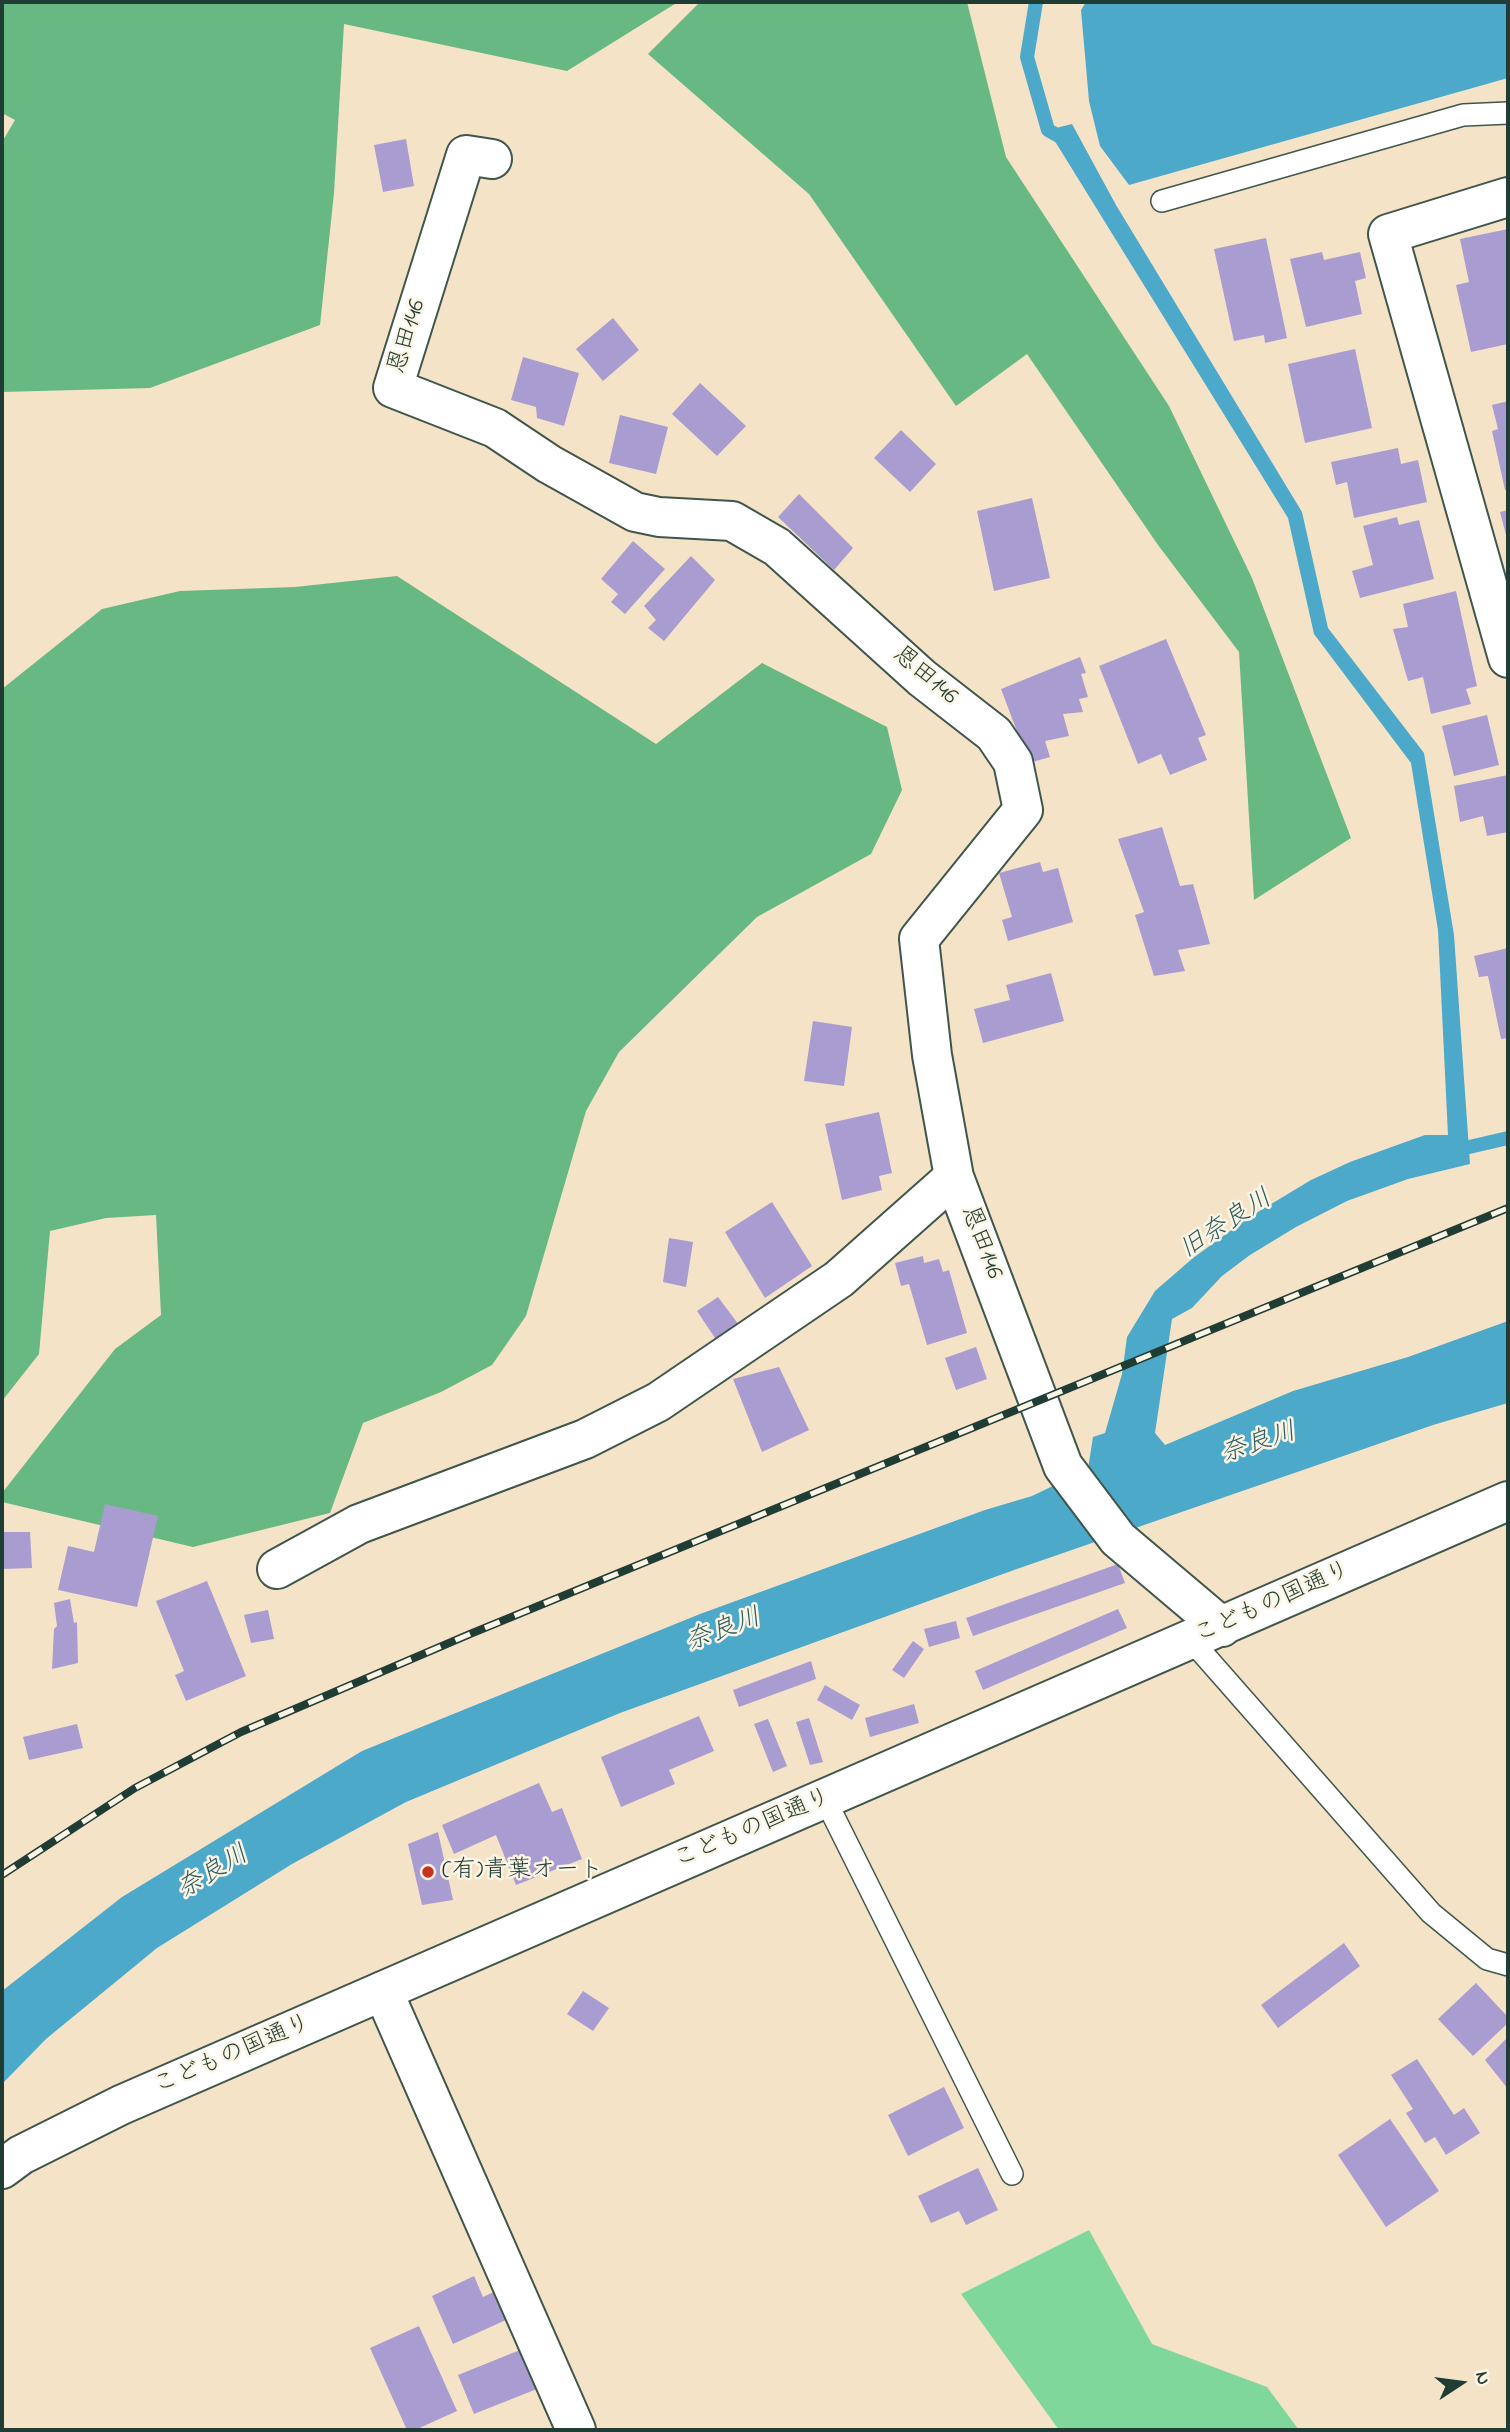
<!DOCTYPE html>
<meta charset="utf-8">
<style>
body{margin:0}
#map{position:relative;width:1510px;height:2432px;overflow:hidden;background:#f5e3c8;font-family:"Indie Flower",sans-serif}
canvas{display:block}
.frame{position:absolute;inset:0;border:4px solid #1f3d34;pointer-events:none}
.north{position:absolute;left:1426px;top:2348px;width:70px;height:70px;-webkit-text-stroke:5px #fcf5e5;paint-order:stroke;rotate:77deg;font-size:19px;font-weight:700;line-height:28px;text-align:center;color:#1f3d34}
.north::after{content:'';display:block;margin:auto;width:24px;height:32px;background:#1f3d34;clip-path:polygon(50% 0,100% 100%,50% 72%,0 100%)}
</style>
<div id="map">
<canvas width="1510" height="2432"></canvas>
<div class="frame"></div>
<div class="north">N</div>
</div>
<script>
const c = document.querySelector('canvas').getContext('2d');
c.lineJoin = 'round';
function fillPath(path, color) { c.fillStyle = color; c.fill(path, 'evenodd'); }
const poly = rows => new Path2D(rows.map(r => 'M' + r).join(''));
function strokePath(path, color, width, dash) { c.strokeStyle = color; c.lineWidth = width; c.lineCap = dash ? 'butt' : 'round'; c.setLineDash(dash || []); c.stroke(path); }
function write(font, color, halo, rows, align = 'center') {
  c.font = font + ' "Indie Flower","Klee One",sans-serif'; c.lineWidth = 5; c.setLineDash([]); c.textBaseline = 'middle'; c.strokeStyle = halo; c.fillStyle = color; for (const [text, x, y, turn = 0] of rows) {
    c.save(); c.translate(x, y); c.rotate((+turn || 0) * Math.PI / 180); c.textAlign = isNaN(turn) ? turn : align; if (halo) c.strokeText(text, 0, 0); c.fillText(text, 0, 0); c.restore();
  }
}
const green = poly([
 [1089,2230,1152,2344,1267,2387,1299,2430,1059,2430,961,2294]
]);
const forest = poly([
 [2,2,678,2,567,71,344,24,334,193,320,325,150,388,2,392,2,142,15,120,2,113],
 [700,2,967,2,1006,157,1169,406,1252,578,1351,838,1254,900,1239,652,1158,545,1027,354,956,406,809,194,648,54],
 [397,576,656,744,762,663,887,727,902,790,871,854,757,917,619,1052,586,1111,526,1316,492,1365,441,1392,363,1423,330,1513,193,1547,2,1502,2,1493,115,1349,161,1315,156,1215,106,1218,50,1231,39,1354,2,1401,2,689,102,609,180,591,295,587]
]);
const water = poly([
 [1086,2,1508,2,1508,78,1129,185,1100,146,1089,101,1081,10],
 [1072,124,1116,205,1302,512,1328,628,1424,753,1454,935,1470,1164,1408,1179,1347,1201,1296,1227,1250,1255,1222,1276,1192,1308,1172,1319,1155,1433,1165,1445,1293,1391,1408,1357,1508,1321,1508,1403,1433,1425,1014,1570,620,1713,406,1802,292,1864,157,1948,46,2039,2,2084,2,1991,122,1897,362,1751,700,1614,985,1510,1032,1496,1088,1469,1093,1437,1105,1433,1122,1374,1127,1337,1155,1291,1193,1258,1248,1218,1311,1180,1350,1162,1425,1135,1448,1135,1438,930,1411,763,1314,634,1288,518,1048,130]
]);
const stream = poly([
 [1036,2,1027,57,1048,130,1062,138],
 [1452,1151,1508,1138]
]);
const building = poly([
 [406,139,414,186,383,192,374,145],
 [1508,229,1508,344,1471,352,1456,285,1469,282,1460,239],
 [1266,238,1287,338,1265,343,1264,335,1234,341,1214,249],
 [1322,252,1324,260,1360,252,1366,278,1355,281,1362,314,1306,327,1290,259],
 [613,318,639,350,603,381,576,349],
 [1355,349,1372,428,1305,443,1288,364],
 [523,357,579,373,564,426,537,418,536,407,511,400],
 [700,383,746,426,717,456,672,414],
 [1508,401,1508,490,1505,490,1492,431,1498,429,1492,405],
 [620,415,668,427,656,474,609,463],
 [901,430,936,464,910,492,874,458],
 [1398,448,1401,464,1418,460,1427,502,1354,518,1347,482,1336,485,1331,462],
 [799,494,853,548,834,570,778,517],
 [1032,498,1050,578,994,591,977,511],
 [1508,510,1508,539,1507,539,1500,512],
 [1397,517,1399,525,1419,520,1434,579,1360,598,1352,571,1373,565,1363,526],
 [633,541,665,569,625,614,611,602,618,594,601,579],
 [691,556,715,580,664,641,648,628,656,620,644,606],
 [1456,591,1477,686,1466,689,1471,704,1431,714,1423,677,1408,681,1393,629,1408,627,1403,604],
 [1166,639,1206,735,1198,738,1207,760,1170,775,1161,754,1138,764,1099,666],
 [1080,657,1086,673,1081,674,1088,697,1079,699,1083,712,1063,714,1069,736,1045,741,1050,757,1029,763,1001,689],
 [1487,715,1499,765,1454,776,1442,726],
 [1508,775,1508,832,1487,836,1483,816,1460,822,1454,786],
 [1162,827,1180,886,1193,884,1210,944,1178,950,1185,971,1154,976,1135,915,1144,912,1118,839],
 [1040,862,1043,872,1058,868,1073,922,1008,941,1002,920,1012,917,999,873],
 [1508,948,1508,1038,1501,1039,1488,976,1479,977,1474,956],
 [1051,973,1064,1021,983,1043,974,1009,1010,1000,1006,985],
 [813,1021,852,1027,844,1086,804,1081],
 [879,1112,892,1173,879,1176,882,1190,842,1200,825,1124],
 [772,1202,812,1266,765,1298,725,1232],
 [669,1238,693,1242,686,1287,663,1282],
 [923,1256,924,1263,939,1259,943,1272,949,1270,967,1333,927,1345,909,1284,901,1286,895,1263],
 [718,1297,739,1325,717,1341,697,1311],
 [976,1347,987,1379,956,1390,945,1358],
 [779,1367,809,1430,762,1452,733,1379],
 [105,1504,158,1516,137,1607,58,1590,68,1546,94,1552],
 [2,1532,30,1532,32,1568,2,1569],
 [1118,1564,1125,1583,973,1636,966,1618],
 [207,1581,246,1676,186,1701,175,1675,184,1671,156,1601],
 [70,1599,74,1623,77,1622,78,1663,52,1669,54,1629,57,1626,54,1603],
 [1118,1609,1127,1628,983,1690,975,1671],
 [268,1610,274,1639,251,1643,244,1615],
 [956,1621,960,1638,929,1647,924,1629],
 [913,1641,924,1649,904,1678,892,1670],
 [811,1661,816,1679,739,1707,733,1690],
 [825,1685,860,1705,852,1720,817,1700],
 [914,1704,919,1723,870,1737,865,1718],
 [699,1716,714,1751,669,1770,675,1784,621,1807,601,1757],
 [809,1718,823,1762,810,1765,796,1722],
 [768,1719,787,1766,773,1772,754,1724],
 [77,1724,83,1748,29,1760,23,1737],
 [539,1783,552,1812,562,1808,582,1859,516,1885,496,1835,454,1854,442,1825],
 [438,1832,453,1900,422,1905,408,1844],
 [1344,1943,1360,1966,1278,2028,1261,2005],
 [1476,1983,1508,2017,1508,2023,1473,2056,1438,2019],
 [583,1991,609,2008,593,2031,567,2014],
 [1508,2037,1508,2089,1485,2060],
 [1417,2059,1454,2115,1464,2108,1480,2133,1446,2155,1435,2137,1425,2143,1406,2113,1413,2109,1391,2075],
 [944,2087,964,2128,908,2156,888,2115],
 [1390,2119,1439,2191,1386,2227,1338,2155],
 [978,2168,998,2210,966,2225,959,2211,931,2223,918,2196],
 [474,2276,483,2297,496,2291,508,2319,453,2344,432,2296],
 [419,2326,457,2411,415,2430,407,2430,370,2348],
 [520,2350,537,2389,474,2414,458,2375]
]);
const lane = poly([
 [1162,201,1463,115,1508,113],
 [1191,1640,1431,1913,1487,1959,1508,1965],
 [825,1799,1012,2174]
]);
const street = poly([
 [492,159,466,155,393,388,495,428,549,464,635,512,659,517,732,521,777,547,922,678,994,734,1013,762,1023,810,919,939,932,1055,954,1177,1063,1466,1118,1539,1222,1627],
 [1508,197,1388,234,1508,658],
 [277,1569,359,1524,585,1439,658,1402,839,1279,954,1177],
 [383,1991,576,2430]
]);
const secondary = poly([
 [2,2169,21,2155,121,2105,1508,1501]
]);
const rail = poly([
 [2,1875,135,1788,241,1732,470,1634,1508,1208]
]);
const markers = [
 [428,1872,7,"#c8321e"]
];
const streetNames = [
 ["恩田146",409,337,-73],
 ["恩田146",924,677,40],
 ["恩田146",980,1243,69],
 ["こどもの国通り",1273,1604,-24],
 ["こどもの国通り",753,1830,-23],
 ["こどもの国通り",233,2056,-23]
];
const poiNames = [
 ["(有)青葉オート",442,1872]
];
const waterNames = [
 ["旧奈良川",1227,1226,-33],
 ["奈良川",1259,1445,-18],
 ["奈良川",724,1632,-20],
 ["奈良川",214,1874,-31]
];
fillPath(green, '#80d79b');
fillPath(forest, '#68b883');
fillPath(water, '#4ca9ca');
strokePath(stream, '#4ca9ca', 14);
fillPath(building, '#a99cd1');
strokePath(lane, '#3f564a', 24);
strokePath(street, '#3f564a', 42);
strokePath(secondary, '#3f564a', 42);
strokePath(lane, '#fff', 21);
strokePath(street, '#fff', 38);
strokePath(secondary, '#fff', 38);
strokePath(rail, '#1f3d34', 8);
strokePath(rail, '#fcf5e5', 5, [16]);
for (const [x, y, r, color] of markers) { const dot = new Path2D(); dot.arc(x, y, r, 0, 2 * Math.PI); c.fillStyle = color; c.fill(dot); strokePath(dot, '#fcf5e5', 2.5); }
write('24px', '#1f3d34', '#fcf5e5', streetNames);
write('24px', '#1f3d34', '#fcf5e5', poiNames, 'left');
write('italic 26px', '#2c5d61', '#fcf5e5', waterNames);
</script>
